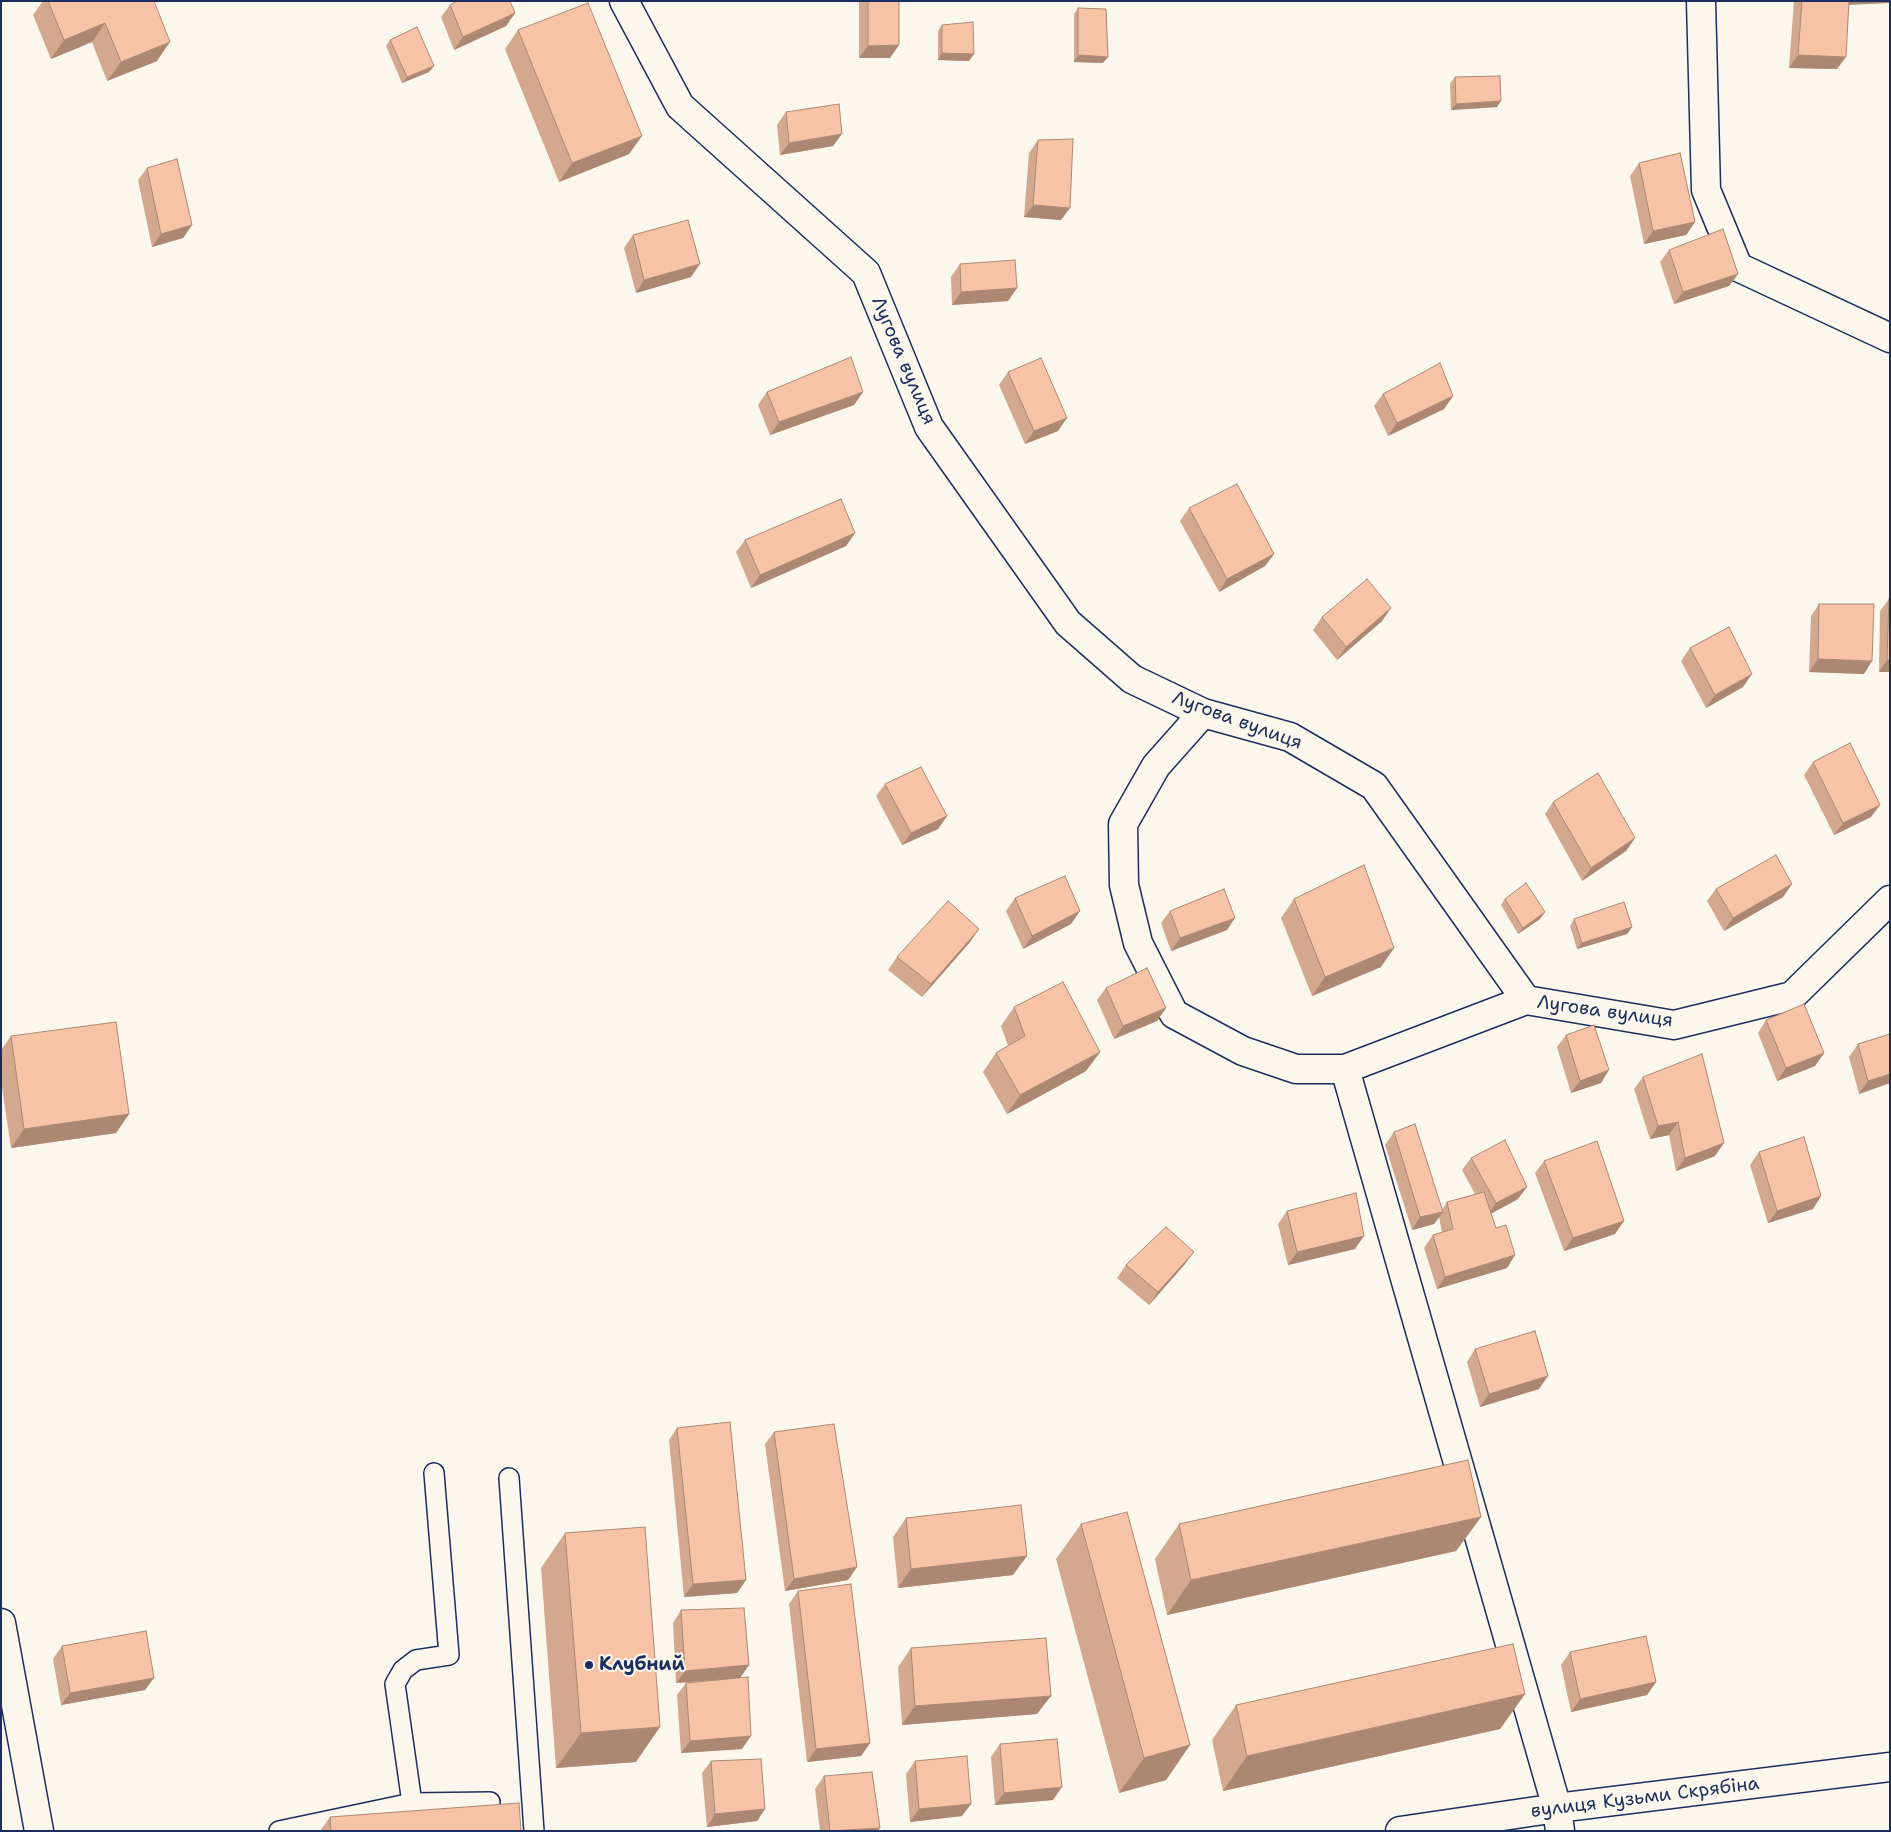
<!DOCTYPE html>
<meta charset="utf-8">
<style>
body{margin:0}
#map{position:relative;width:1891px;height:1832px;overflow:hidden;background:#fbf7ec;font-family:"Shantell Sans",sans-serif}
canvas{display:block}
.frame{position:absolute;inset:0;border:2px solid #1b2f5e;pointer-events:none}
</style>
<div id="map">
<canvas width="1891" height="1832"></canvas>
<div class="frame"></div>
</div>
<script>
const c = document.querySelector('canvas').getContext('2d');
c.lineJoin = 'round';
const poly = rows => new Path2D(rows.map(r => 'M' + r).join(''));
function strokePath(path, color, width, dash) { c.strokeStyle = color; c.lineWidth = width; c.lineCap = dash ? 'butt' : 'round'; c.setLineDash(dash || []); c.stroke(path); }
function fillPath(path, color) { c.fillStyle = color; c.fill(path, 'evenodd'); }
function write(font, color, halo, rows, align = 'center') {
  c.font = font + ' "Shantell Sans",sans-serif'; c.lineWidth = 4; c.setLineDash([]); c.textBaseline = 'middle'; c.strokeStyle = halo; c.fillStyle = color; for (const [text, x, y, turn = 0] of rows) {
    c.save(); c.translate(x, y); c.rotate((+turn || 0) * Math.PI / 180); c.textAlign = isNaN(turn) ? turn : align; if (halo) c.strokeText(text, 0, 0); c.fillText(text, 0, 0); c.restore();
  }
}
const lane = poly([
 [509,1478,534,1831],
 [412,1803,395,1684,403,1670,416,1660,449,1655,434,1473],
 [279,1831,412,1803,490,1802]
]);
const street = poly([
 [624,1,680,106,866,273,929,427,1068,623,1132,679,1203,713,1290,737,1374,786,1526,1000,1674,1025,1792,996,1890,900],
 [1701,1,1706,190,1738,267,1890,338],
 [1203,713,1156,766,1123,824,1124,885,1138,943,1174,1014,1243,1051,1296,1069,1345,1069,1526,1000],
 [1345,1069,1557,1808,1560,1831],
 [1,1623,39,1831],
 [1400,1831,1557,1808,1890,1767]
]);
const wall = poly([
 [43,1,154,1,157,61,107,81,92,42,51,59,33,15],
 [859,1,899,1,890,58,859,58],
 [1794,1,1890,1,1849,4,1837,69,1789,68],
 [450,5,515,13,506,26,454,50,441,17],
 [1078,8,1103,63,1074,62,1074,14],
 [942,25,974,54,969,61,938,60,938,31],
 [518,30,629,154,559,182,505,49],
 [390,40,434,66,429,72,402,83,386,46],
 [1455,77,1497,107,1451,110,1450,84],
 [786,112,833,146,780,155,777,125],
 [1038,140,1061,220,1024,217,1029,153],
 [1639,163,1695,222,1686,235,1644,244,1630,176],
 [147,168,192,225,183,238,152,247,138,180],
 [633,235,691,277,636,293,624,248],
 [1669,250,1738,274,1729,286,1674,304,1660,262],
 [960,264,1017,288,1008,301,952,305,951,277],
 [1008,372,1058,431,1025,444,999,385],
 [767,392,863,392,854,405,770,435,758,405],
 [1383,394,1453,396,1444,409,1388,436,1374,406],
 [1189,508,1274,554,1265,566,1219,592,1180,521],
 [855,533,846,546,751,588,736,552,745,540],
 [1889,599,1890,672,1879,672,1880,611],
 [1819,604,1864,674,1809,672,1811,616],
 [1391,608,1382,621,1337,660,1313,630,1322,617],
 [1690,648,1743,687,1706,708,1681,661],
 [1813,762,1871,817,1834,835,1804,775],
 [885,784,947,816,938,829,902,845,876,796],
 [1553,802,1635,838,1626,851,1582,881,1545,814],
 [1792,884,1783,897,1724,931,1707,901,1716,889],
 [1015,898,1071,924,1023,949,1006,911],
 [1294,899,1381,967,1312,996,1281,918],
 [1505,899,1545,912,1540,919,1518,934,1501,905],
 [1170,911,1227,930,1171,951,1161,923],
 [1574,919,1632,927,1627,934,1577,949,1570,926],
 [970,942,922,997,888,970,897,957],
 [1106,988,1166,1008,1157,1021,1114,1039,1097,1000],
 [1014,1007,1100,1052,1086,1071,1007,1114,983,1072,996,1053,1008,1046,1001,1026],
 [1766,1020,1824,1053,1815,1066,1777,1081,1758,1033],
 [1890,1034,1890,1083,1859,1094,1849,1057,1858,1044],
 [1566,1035,1601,1083,1571,1093,1557,1047],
 [11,1036,129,1114,116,1133,11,1148,1,1081,1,1050],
 [1643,1077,1715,1156,1676,1171,1669,1135,1650,1139,1634,1089],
 [1394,1132,1442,1210,1447,1202,1475,1194,1462,1170,1471,1158,1518,1199,1491,1213,1496,1228,1515,1255,1507,1268,1437,1289,1424,1248,1433,1235,1442,1233,1439,1217,1434,1224,1412,1230,1385,1145],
 [1759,1152,1813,1209,1768,1223,1750,1165],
 [1544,1161,1615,1234,1564,1251,1535,1173],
 [1287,1211,1355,1249,1288,1265,1278,1224],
 [1185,1264,1149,1305,1117,1278,1126,1265],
 [1475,1349,1539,1389,1480,1407,1467,1362],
 [677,1428,746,1580,737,1593,684,1597,669,1440],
 [774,1432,857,1567,848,1580,785,1591,765,1444],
 [1481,1517,1456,1551,1167,1615,1155,1559,1179,1524],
 [906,1518,1013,1575,898,1588,893,1537],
 [1081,1524,1190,1745,1166,1780,1119,1793,1056,1559],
 [565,1533,636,1762,556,1768,541,1568],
 [798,1591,870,1743,861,1756,807,1762,789,1604],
 [681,1610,749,1665,740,1678,676,1683,673,1623],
 [62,1646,145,1690,61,1705,53,1659],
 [911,1648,1037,1714,902,1725,898,1667],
 [1570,1652,1656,1682,1647,1695,1571,1712,1561,1665],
 [686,1683,742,1749,681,1753,677,1695],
 [1525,1694,1500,1729,1223,1791,1212,1740,1236,1705],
 [1000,1744,1053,1800,995,1805,991,1757],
 [711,1761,765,1809,757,1821,707,1827,702,1773],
 [915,1761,962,1816,910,1822,906,1774],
 [824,1776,878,1831,820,1831,815,1789],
 [330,1817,521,1831,320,1831]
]);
const shadedWall = poly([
 [1850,1,1890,1,1890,3,1847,5],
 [515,13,506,26,454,50,463,37],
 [105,23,92,42,51,59,64,40],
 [170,42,157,61,107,81,121,62],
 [899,45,890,58,859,58,868,46],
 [942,53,974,54,969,61,938,60],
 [1078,55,1108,57,1103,63,1074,62],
 [1798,55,1846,57,1837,69,1789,68],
 [434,66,429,72,402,83,407,77],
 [1501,101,1497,107,1451,110,1456,104],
 [842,134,833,146,780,155,789,143],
 [642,136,629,154,559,182,572,163],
 [1033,205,1070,208,1061,220,1024,217],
 [1695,222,1686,235,1644,244,1653,231],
 [192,225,183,238,152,247,161,234],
 [700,264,691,277,636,293,644,280],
 [1738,274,1729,286,1674,304,1683,292],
 [1017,288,1008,301,952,305,961,292],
 [863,392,854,405,770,435,779,422],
 [1453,396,1444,409,1388,436,1397,423],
 [1067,418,1058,431,1025,444,1034,431],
 [855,533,846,546,751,588,760,575],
 [1274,554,1265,566,1219,592,1227,579],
 [1391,608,1382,621,1337,660,1346,647],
 [1818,659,1872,661,1864,674,1809,672],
 [1887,660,1890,660,1890,672,1879,672],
 [1752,674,1743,687,1706,708,1715,695],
 [1880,805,1871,817,1834,835,1843,823],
 [947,816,938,829,902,845,911,833],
 [1635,838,1626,851,1582,881,1591,868],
 [1792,884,1783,897,1724,931,1733,918],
 [1080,911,1071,924,1023,949,1032,936],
 [1545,912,1540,919,1518,934,1523,928],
 [1235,918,1227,930,1171,951,1180,938],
 [1632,927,1627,934,1577,949,1582,943],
 [979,929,970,942,922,997,931,984],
 [1394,948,1381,967,1312,996,1325,977],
 [1166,1008,1157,1021,1114,1039,1123,1026],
 [1100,1052,1086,1071,1007,1114,1020,1095],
 [1824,1053,1815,1066,1777,1081,1786,1068],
 [1609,1070,1601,1083,1571,1093,1580,1081],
 [1890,1074,1890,1083,1859,1094,1868,1081],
 [129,1114,116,1133,11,1148,24,1129],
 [1678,1122,1669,1135,1650,1139,1658,1126],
 [1724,1143,1715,1156,1676,1171,1685,1158],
 [1527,1187,1518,1199,1487,1216,1496,1203],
 [1821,1196,1813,1209,1768,1223,1777,1211],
 [1443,1212,1434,1224,1412,1230,1420,1217],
 [1624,1221,1615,1234,1564,1251,1573,1238],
 [1364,1236,1355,1249,1288,1265,1297,1252],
 [1194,1252,1185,1264,1149,1305,1158,1292],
 [1515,1255,1507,1268,1437,1289,1445,1277],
 [1548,1376,1539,1389,1480,1407,1489,1394],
 [1481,1517,1456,1551,1167,1615,1191,1580],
 [1027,1556,1013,1575,898,1588,911,1569],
 [857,1567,848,1580,785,1591,794,1579],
 [746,1580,737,1593,684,1597,693,1584],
 [749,1665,740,1678,676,1683,685,1671],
 [154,1678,145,1690,61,1705,70,1693],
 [1656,1682,1647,1695,1571,1712,1580,1699],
 [1525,1694,1500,1729,1223,1791,1247,1756],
 [1051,1696,1037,1714,902,1725,915,1706],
 [660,1727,636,1762,556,1768,581,1733],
 [751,1736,742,1749,681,1753,690,1741],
 [870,1743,861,1756,807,1762,816,1749],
 [1190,1745,1166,1780,1119,1793,1144,1758],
 [1062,1787,1053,1800,995,1805,1004,1793],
 [971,1804,962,1816,910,1822,919,1809],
 [765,1809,757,1821,707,1827,715,1814],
 [880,1828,878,1831,835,1831]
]);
const building = poly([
 [48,1,154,1,170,42,121,62,105,23,64,40,48,1],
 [457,1,510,1,515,13,463,37,450,5,457,1],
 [868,1,899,1,899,45,868,46,868,1],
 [1802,1,1849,1,1846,57,1798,55,1802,1],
 [588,3,642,136,572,163,518,30,588,3],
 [1078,8,1106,9,1108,57,1078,55,1078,8],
 [973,22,974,54,942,53,942,25,973,22],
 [417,27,434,66,407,77,390,40,417,27],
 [1500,76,1501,101,1456,104,1455,77,1500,76],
 [839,104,842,134,789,143,786,112,839,104],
 [1073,139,1070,208,1033,205,1038,140,1073,139],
 [1680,153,1695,222,1653,231,1639,163,1680,153],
 [177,159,192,225,161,234,147,168,177,159],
 [688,220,700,264,644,280,633,235,688,220],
 [1723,229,1738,274,1683,292,1669,250,1723,229],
 [1015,260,1017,288,961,292,960,264,1015,260],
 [851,357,863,392,779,422,767,392,851,357],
 [1041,358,1067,418,1034,431,1008,372,1041,358],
 [1440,363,1453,396,1397,423,1383,394,1440,363],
 [1237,484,1274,554,1227,579,1189,508,1237,484],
 [841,499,855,533,760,575,745,540,841,499],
 [1367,579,1391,608,1346,647,1322,617,1367,579],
 [1889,599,1890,599,1890,660,1887,660,1889,599],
 [1819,604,1874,604,1872,661,1818,659,1819,604],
 [1729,627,1752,674,1715,695,1690,648,1729,627],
 [1850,743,1880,805,1843,823,1813,762,1850,743],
 [921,767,947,816,911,833,885,784,921,767],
 [1598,773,1635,838,1591,868,1553,802,1598,773],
 [1776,855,1792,884,1733,918,1716,889,1776,855],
 [1364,865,1394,948,1325,977,1294,899,1364,865],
 [1065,876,1080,911,1032,936,1015,898,1065,876],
 [1526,883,1545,912,1523,928,1505,899,1526,883],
 [1224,889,1235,918,1180,938,1170,911,1224,889],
 [948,901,979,929,931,984,897,957,948,901],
 [1624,902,1632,927,1582,943,1574,919,1624,902],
 [1147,968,1166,1008,1123,1026,1106,988,1147,968],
 [1063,982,1100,1052,1020,1095,996,1053,1025,1036,1014,1007,1063,982],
 [1804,1004,1824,1053,1786,1068,1766,1020,1804,1004],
 [116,1022,129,1114,24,1129,11,1036,116,1022],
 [1594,1025,1609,1070,1580,1081,1566,1035,1594,1025],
 [1890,1034,1890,1074,1868,1081,1858,1044,1890,1034],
 [1702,1054,1724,1143,1685,1158,1678,1122,1658,1126,1643,1077,1702,1054],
 [1415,1124,1443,1212,1420,1217,1394,1132,1415,1124],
 [1804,1137,1821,1196,1777,1211,1759,1152,1804,1137],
 [1505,1140,1527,1187,1496,1203,1471,1158,1505,1140],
 [1597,1141,1624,1221,1573,1238,1544,1161,1597,1141],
 [1484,1192,1496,1228,1506,1225,1515,1255,1445,1277,1433,1235,1453,1229,1447,1202,1484,1192],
 [1356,1193,1364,1236,1297,1252,1287,1211,1356,1193],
 [1166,1227,1194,1252,1158,1292,1126,1265,1166,1227],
 [1535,1331,1548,1376,1489,1394,1475,1349,1535,1331],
 [730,1422,746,1580,693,1584,677,1428,730,1422],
 [834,1424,857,1567,794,1579,774,1432,834,1424],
 [1468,1460,1481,1517,1191,1580,1179,1524,1468,1460],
 [1021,1505,1027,1556,911,1569,906,1518,1021,1505],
 [1127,1512,1190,1745,1144,1758,1081,1524,1127,1512],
 [645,1527,660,1727,581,1733,565,1533,645,1527],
 [851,1584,870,1743,816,1749,798,1591,851,1584],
 [744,1608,749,1665,685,1671,681,1610,744,1608],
 [146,1631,154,1678,70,1693,62,1646,146,1631],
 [1646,1636,1656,1682,1580,1699,1570,1652,1646,1636],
 [1046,1638,1051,1696,915,1706,911,1648,1046,1638],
 [1513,1644,1525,1694,1247,1756,1236,1705,1513,1644],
 [748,1677,751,1736,690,1741,686,1683,748,1677],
 [1057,1739,1062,1787,1004,1793,1000,1744,1057,1739],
 [967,1756,971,1804,919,1809,915,1761,967,1756],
 [761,1759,765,1809,715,1814,711,1761,761,1759],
 [872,1772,880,1828,830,1831,824,1776,872,1772],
 [519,1803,521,1831,331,1831,330,1817,519,1803]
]);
const markers = [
 [589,1665,5,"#1b2f5e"]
];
const streetNames = [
 ["Лугова вулиця",903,361,67],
 ["Лугова вулиця",1237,721,20],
 ["Лугова вулиця",1605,1012,8],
 ["вулиця Кузьми Скрябіна",1645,1798,-7]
];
const poiNames = [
 ["Клубний",599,1665]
];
strokePath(lane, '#1b2f5e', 22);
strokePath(street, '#1b2f5e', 31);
strokePath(lane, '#fbf7ec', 19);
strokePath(street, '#fbf7ec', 28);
fillPath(wall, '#d4a88f');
fillPath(shadedWall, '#ac8874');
fillPath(building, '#f6c3a6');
strokePath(building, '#ac8874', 1);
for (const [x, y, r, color] of markers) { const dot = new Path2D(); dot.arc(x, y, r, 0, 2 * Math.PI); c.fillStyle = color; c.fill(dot); strokePath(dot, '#fbf7ec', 2); }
write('19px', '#1b2f5e', '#fbf7ec', streetNames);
write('bold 19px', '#1b2f5e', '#fbf7ec', poiNames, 'left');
</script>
